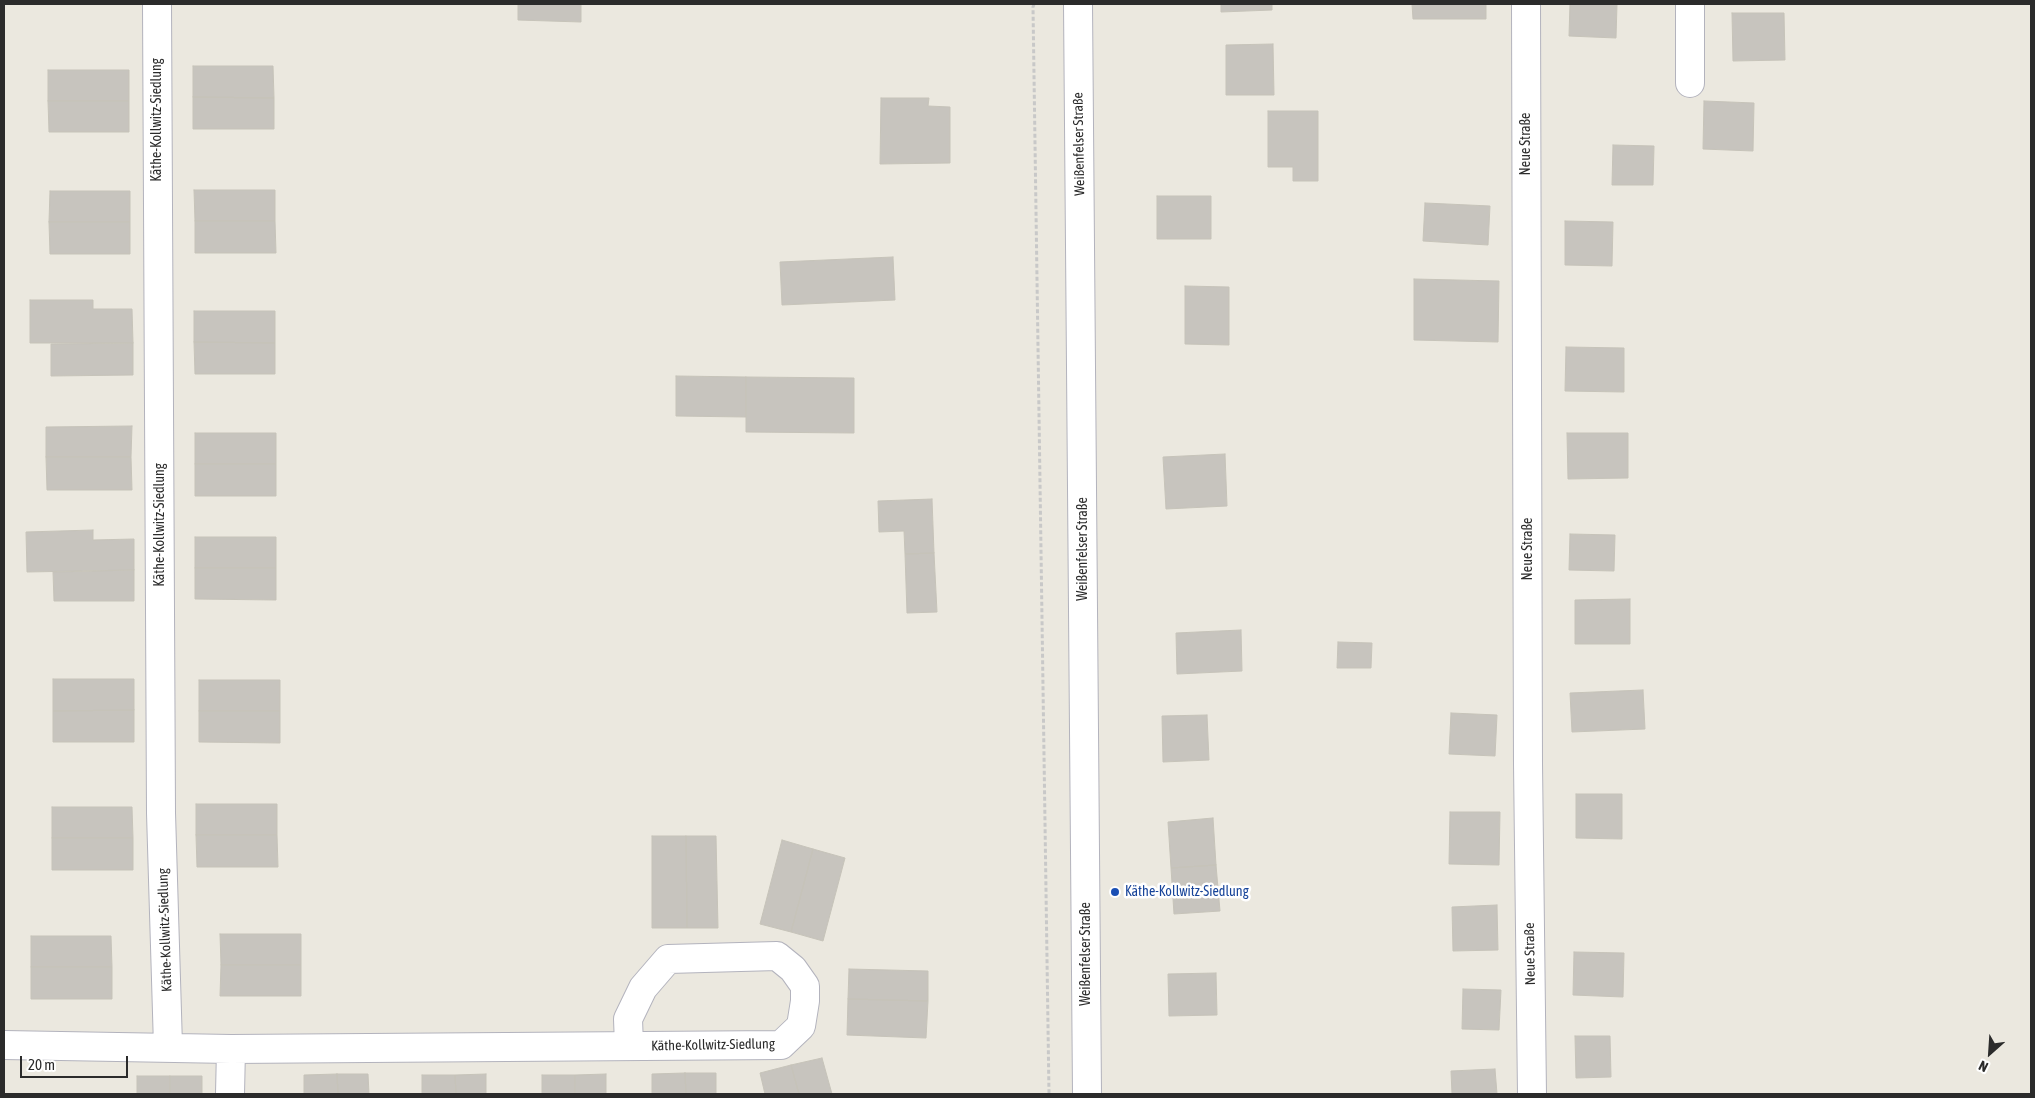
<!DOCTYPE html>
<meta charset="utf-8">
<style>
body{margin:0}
#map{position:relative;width:2035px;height:1098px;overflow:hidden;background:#ebe8df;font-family:"Asap Condensed",sans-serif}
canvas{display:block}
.frame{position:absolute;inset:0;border:5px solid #2b2b2b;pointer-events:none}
.north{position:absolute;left:1965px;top:1028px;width:50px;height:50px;-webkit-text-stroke:4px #fff;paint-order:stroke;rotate:206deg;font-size:14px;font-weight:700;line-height:20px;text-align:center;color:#2b2b2b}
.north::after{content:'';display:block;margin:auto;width:18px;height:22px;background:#2b2b2b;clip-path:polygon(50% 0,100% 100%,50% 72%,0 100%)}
.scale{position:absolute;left:20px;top:1056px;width:108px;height:22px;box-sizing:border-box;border:2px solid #2b2b2b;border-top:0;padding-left:6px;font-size:15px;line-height:18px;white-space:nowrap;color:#2b2b2b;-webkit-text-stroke:4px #fff;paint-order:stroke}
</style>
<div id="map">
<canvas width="2035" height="1098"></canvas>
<div class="frame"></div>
<div class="north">N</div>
<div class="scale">20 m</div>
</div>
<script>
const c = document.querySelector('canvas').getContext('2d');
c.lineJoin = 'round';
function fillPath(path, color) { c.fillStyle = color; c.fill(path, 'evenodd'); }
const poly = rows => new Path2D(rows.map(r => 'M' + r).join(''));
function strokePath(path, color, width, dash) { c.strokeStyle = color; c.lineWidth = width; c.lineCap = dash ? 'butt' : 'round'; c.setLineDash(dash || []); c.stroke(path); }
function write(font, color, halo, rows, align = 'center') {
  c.font = font + ' "Asap Condensed",sans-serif'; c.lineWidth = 5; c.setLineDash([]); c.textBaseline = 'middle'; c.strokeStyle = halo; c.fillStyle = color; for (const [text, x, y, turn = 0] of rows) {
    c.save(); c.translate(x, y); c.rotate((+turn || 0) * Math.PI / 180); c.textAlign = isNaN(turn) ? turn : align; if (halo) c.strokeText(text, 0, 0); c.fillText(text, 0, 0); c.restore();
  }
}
const building = poly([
 [518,4,581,4,581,22,518,20,518,4],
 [1221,4,1272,4,1272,10,1221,12,1221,4],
 [1412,4,1486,4,1486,19,1413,19,1412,4],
 [1570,4,1617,4,1616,38,1569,36,1570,4],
 [1732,13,1784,13,1785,60,1733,61,1732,13],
 [1273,44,1274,95,1226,95,1226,45,1273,44],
 [193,66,273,66,274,98,193,97,193,66],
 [48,70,129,70,129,101,48,101,48,70],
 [193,97,274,98,274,129,193,129,193,97],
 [881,98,929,98,928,106,950,107,950,163,880,164,881,98],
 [48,101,129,101,129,132,49,132,48,101],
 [1704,101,1754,103,1753,151,1703,149,1704,101],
 [1268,111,1318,111,1318,181,1293,181,1293,167,1268,167,1268,111],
 [1613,145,1654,146,1653,185,1612,185,1613,145],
 [194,190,275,190,275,221,195,221,194,190],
 [50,191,130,191,130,222,49,222,50,191],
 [1157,196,1211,196,1211,239,1157,239,1157,196],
 [1425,203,1490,206,1488,245,1423,241,1425,203],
 [195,221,275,221,276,253,195,253,195,221],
 [1565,221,1613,222,1612,266,1565,265,1565,221],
 [49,222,130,222,130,254,50,254,49,222],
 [893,257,895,300,782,305,780,262,893,257],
 [1414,279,1499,281,1498,342,1414,340,1414,279],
 [1185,286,1229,287,1229,345,1185,344,1185,286],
 [30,300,93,300,93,309,132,309,133,343,30,343,30,300],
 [194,311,275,311,275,343,194,342,194,311],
 [194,342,275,343,275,374,195,374,194,342],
 [133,343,133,375,51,376,51,344,133,343],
 [1566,347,1624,348,1624,392,1565,391,1566,347],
 [676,376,746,377,746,417,676,416,676,376],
 [746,377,854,378,854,433,746,432,746,377],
 [132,426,131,457,46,457,46,427,132,426],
 [195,433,276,433,276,464,195,464,195,433],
 [1567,433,1628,433,1628,478,1568,479,1567,433],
 [1225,454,1227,506,1166,509,1163,457,1225,454],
 [46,457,131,457,132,490,47,490,46,457],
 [195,464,276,464,276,496,195,496,195,464],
 [932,499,934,553,905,554,904,531,879,532,878,501,932,499],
 [93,530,93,540,134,539,134,570,27,572,26,532,93,530],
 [1570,534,1615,535,1614,571,1569,570,1570,534],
 [195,537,276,537,276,568,195,568,195,537],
 [934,553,937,612,907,613,905,554,934,553],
 [195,568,276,568,276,600,195,599,195,568],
 [134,570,134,601,54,601,53,572,134,570],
 [1630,599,1630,644,1575,644,1575,600,1630,599],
 [1241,630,1242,671,1177,674,1176,633,1241,630],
 [1338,642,1372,643,1371,668,1337,668,1338,642],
 [53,679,134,679,134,710,53,711,53,679],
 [199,680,280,680,280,711,199,711,199,680],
 [1643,690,1645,729,1572,732,1570,693,1643,690],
 [134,710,134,742,53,742,53,711,134,710],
 [199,711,280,711,280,743,199,742,199,711],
 [1451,713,1497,715,1495,756,1449,754,1451,713],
 [1207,715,1209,760,1163,762,1162,716,1207,715],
 [1576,794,1622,794,1622,839,1576,838,1576,794],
 [196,804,277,804,277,835,196,835,196,804],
 [52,807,132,807,133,838,52,838,52,807],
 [1450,812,1500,812,1499,865,1449,864,1450,812],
 [1213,818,1216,865,1171,868,1168,822,1213,818],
 [196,835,277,835,278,867,197,867,196,835],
 [652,836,686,836,687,928,652,928,652,836],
 [686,836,716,836,718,928,687,928,686,836],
 [52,838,133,838,133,870,52,870,52,838],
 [782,840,813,849,791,932,760,924,782,840],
 [813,849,845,858,823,941,791,932,813,849],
 [1216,865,1220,911,1174,914,1171,868,1216,865],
 [1497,905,1498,950,1453,951,1452,907,1497,905],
 [220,934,301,934,301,965,221,965,220,934],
 [31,936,111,936,112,967,31,967,31,936],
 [1574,952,1624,953,1623,997,1573,995,1574,952],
 [221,965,301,965,301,996,220,996,221,965],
 [31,967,112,967,112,999,31,999,31,967],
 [849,969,928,971,928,1001,848,999,849,969],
 [1216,973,1217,1015,1169,1016,1168,974,1216,973],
 [1463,989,1501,990,1499,1030,1462,1029,1463,989],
 [848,999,928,1001,926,1038,847,1035,848,999],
 [1575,1036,1610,1036,1611,1077,1576,1078,1575,1036],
 [822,1058,832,1094,799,1094,791,1065,822,1058],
 [791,1065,799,1094,765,1094,760,1073,791,1065],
 [1495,1069,1497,1094,1452,1094,1451,1071,1495,1069],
 [685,1073,686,1094,652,1094,652,1074,685,1073],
 [685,1073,716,1073,716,1094,686,1094,685,1073],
 [337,1074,338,1094,304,1094,304,1075,337,1074],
 [337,1074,368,1074,369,1094,338,1094,337,1074],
 [486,1074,486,1094,456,1094,455,1075,486,1074],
 [606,1074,606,1094,575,1094,575,1075,606,1074],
 [422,1075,455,1075,456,1094,422,1094,422,1075],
 [542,1075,575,1075,575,1094,542,1094,542,1075],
 [137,1076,170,1076,170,1094,137,1094,137,1076],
 [170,1076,202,1076,202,1094,170,1094,170,1076]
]);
const path = poly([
 [1034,4,1033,7,1049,1094]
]);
const street = poly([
 [157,4,161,813,168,1046],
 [1526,4,1528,764,1532,1094],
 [1690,83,1690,4],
 [4,1045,231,1049],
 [230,1094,231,1049,781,1045,801,1026,805,1001,805,986,793,969,777,956,668,959,643,988,628,1019,629,1045]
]);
const secondary = poly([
 [1078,4,1087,1094]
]);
const markers = [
 [1115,892,5,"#1a4fb4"]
];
const streetNames = [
 ["Käthe-Kollwitz-Siedlung",157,120,-90],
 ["Weißenfelser Straße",1079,144,-91],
 ["Neue Straße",1526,144,-90],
 ["Käthe-Kollwitz-Siedlung",160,525,-90],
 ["Weißenfelser Straße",1083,549,-90],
 ["Neue Straße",1528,549,-90],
 ["Käthe-Kollwitz-Siedlung",165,930,-92],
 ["Weißenfelser Straße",1086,954,-90],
 ["Neue Straße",1530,954,-91],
 ["Käthe-Kollwitz-Siedlung",713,1045,-1]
];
const transitNames = [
 ["Käthe-Kollwitz-Siedlung",1125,892]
];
fillPath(building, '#c7c4be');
strokePath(building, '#c6c3b9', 1);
strokePath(street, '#b3b3bd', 30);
strokePath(secondary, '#b3b3bd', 30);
strokePath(path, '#c8c8c8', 3, [4, 2.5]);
strokePath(street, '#fff', 28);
strokePath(secondary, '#fff', 28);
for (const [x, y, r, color] of markers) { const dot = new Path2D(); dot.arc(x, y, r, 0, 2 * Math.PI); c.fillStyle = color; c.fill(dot); strokePath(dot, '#fff', 2); }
write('14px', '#2b2b2b', '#fff', streetNames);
write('14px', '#164399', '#fff', transitNames, 'left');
</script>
